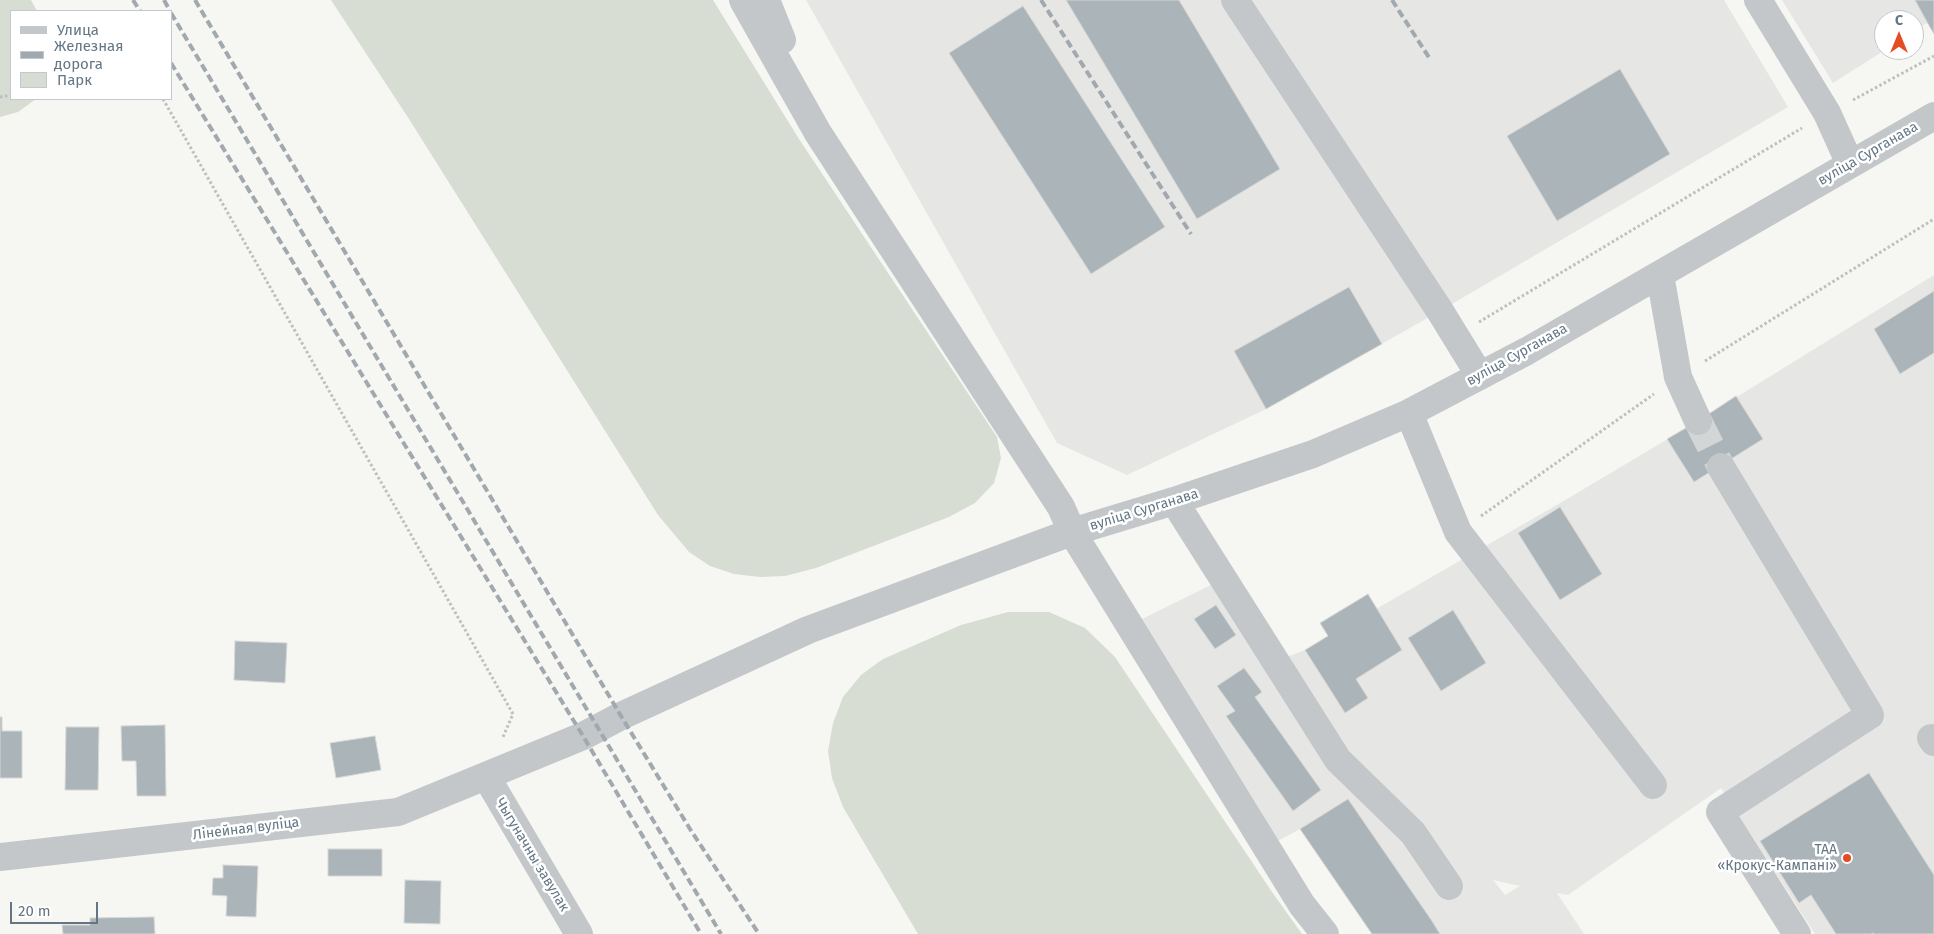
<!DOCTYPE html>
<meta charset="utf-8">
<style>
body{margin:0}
#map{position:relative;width:1934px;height:934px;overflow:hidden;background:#f6f6f2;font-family:"Fira Sans",sans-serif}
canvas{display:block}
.legend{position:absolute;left:10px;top:10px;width:162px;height:90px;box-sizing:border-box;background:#fff;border:1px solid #c1c8ce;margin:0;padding:6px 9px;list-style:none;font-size:15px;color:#647684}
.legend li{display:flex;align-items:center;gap:10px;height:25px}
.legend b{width:25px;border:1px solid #c1c8ce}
.north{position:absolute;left:1874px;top:10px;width:50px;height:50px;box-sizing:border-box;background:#fff;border:1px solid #c1c8ce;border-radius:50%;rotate:0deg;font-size:14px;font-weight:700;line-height:20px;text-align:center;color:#647684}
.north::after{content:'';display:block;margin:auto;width:18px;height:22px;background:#e64c22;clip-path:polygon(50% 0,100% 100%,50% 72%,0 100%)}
.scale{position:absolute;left:10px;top:902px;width:88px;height:22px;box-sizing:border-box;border:2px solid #647684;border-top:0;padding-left:6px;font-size:15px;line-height:18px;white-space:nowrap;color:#647684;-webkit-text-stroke:4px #fff;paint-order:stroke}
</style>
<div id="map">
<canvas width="1934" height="934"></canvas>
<ul class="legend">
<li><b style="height:6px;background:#c3c7ca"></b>Улица</li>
<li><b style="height:6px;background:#a1a8ae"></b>Железная дорога</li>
<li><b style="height:14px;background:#d7ddd3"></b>Парк</li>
</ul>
<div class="north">С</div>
<div class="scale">20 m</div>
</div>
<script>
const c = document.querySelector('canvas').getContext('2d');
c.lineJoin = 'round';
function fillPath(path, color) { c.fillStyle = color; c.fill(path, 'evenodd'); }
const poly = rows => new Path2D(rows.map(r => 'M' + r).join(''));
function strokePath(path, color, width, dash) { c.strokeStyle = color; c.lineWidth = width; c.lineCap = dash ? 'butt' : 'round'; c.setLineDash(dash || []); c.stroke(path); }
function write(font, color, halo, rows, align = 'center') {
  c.font = font + ' "Fira Sans",sans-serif'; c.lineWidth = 5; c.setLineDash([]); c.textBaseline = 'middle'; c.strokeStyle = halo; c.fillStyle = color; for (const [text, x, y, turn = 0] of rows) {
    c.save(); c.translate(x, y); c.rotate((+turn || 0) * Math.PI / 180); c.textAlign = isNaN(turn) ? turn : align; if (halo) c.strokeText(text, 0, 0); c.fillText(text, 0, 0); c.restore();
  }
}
const built = poly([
 [806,0,1724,0,1788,107,1440,311,1266,409,1127,475,1057,443],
 [1782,0,1934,0,1934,34,1927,23,1914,31,1914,20,1884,20,1885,50,1833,83],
 [1934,275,1934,934,1815,934,1721,788,1568,895,1557,893,1584,934,1372,934,1300,829,1278,841,1138,621,1235,573,1284,658,1305,650,1567,499,1698,421],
 [1493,880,1520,886,1505,895]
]);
const green = poly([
 [0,0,31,0,37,11,11,11,11,99,36,99,18,112,0,117],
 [331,0,713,0,799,139,997,437,1001,458,994,483,975,503,949,517,816,568,785,576,760,577,734,574,710,566,689,552,658,515,409,119],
 [1008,612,1049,612,1085,628,1115,657,1272,892,1302,934,918,934,843,807,832,778,828,751,833,723,843,697,861,675,883,659,961,625]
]);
const building = poly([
 [1066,0,1179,0,1280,169,1197,219,1066,0],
 [1915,0,1934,0,1934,34,1927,22,1915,0],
 [1023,6,1165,227,1091,274,949,53,1023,6],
 [1620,69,1670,154,1557,221,1507,136,1620,69],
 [1349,287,1382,344,1266,409,1234,351,1349,287],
 [1934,291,1934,353,1900,374,1874,329,1934,291],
 [1736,396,1763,439,1694,482,1667,439,1698,421,1736,396],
 [1560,507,1602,574,1560,600,1518,533,1560,507],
 [1368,594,1402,650,1356,679,1368,698,1345,713,1305,650,1328,636,1320,623,1368,594],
 [1216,605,1236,635,1215,649,1194,619,1216,605],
 [1453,610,1486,663,1441,691,1408,638,1453,610],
 [235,641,287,643,285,683,234,680,235,641],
 [1244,668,1262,692,1255,697,1321,790,1293,811,1226,716,1235,711,1217,686,1244,668],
 [0,717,2,717,2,731,22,731,22,778,0,778,0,717],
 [165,725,166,796,137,796,136,761,122,761,121,726,165,725],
 [66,727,99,727,98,790,65,790,66,727],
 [375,736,381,770,336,778,330,743,375,736],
 [1869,773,1934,875,1934,934,1874,934,1873,933,1871,934,1836,934,1811,895,1799,903,1760,841,1869,773],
 [1348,799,1432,921,1440,934,1372,934,1300,829,1348,799],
 [328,849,382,849,382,876,328,876,328,849],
 [223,865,258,866,256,917,226,916,227,896,212,895,213,878,223,878,223,865],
 [405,880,441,881,440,924,404,923,405,880],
 [154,917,155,934,63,934,62,925,90,925,90,918,154,917]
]);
const minorTunnel = poly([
 [1698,421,1721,467]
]);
const path = poly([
 [0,97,11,95],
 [163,99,513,714,503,737],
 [1853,100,1934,56],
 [1479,322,1802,128],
 [1705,361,1934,219],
 [1481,516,1654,394]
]);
const minor = poly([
 [743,0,818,133,1061,507,1072,532,1302,905,1325,934],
 [766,0,782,40],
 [1235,0,1440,311,1480,376],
 [1758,0,1827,113,1850,164],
 [1660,275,1678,377,1698,421],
 [1409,413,1458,532,1653,785],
 [1721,467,1870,715,1720,812,1797,934],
 [1174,501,1338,760,1413,833,1449,886],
 [1931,738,1934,742],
 [486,776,579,934],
 [0,857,398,812,583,736,621,716,808,630,1072,532,1174,501,1313,454,1409,413,1527,351,1934,116]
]);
const rail = poly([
 [133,0,140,11],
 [164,0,170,11],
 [195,0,621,716,690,829,759,934],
 [1041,0,1191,234],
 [1392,0,1430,59],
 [171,13,721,934],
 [171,63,583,736,701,934]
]);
const markers = [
 [1847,858,5,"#e64c22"]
];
const streetNames = [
 ["вуліца Сурганава",1868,154,-30],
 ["вуліца Сурганава",1517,355,-29],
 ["вуліца Сурганава",1144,510,-17],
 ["Лінейная вуліца",246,829,-7],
 ["Чыгуначны завулак",532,855,59]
];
const poiNames = [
 ["ТАА",1837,850],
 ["«Крокус-Кампані»",1837,866]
];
fillPath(built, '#e6e7e5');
fillPath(green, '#d7ddd3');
fillPath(building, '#abb4b9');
strokePath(building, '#d7d7d5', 1);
strokePath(minorTunnel, '#d2d6d6', 28, [28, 14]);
strokePath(path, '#bdbfc1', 3, [2.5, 2.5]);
strokePath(minor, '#c3c7ca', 28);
strokePath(rail, '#a1a8ae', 4, [8, 4]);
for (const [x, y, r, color] of markers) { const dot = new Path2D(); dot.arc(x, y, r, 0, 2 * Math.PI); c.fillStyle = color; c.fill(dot); strokePath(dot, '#fff', 2); }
write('14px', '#647684', '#fff', streetNames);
write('14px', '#647684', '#fff', poiNames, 'right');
</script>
